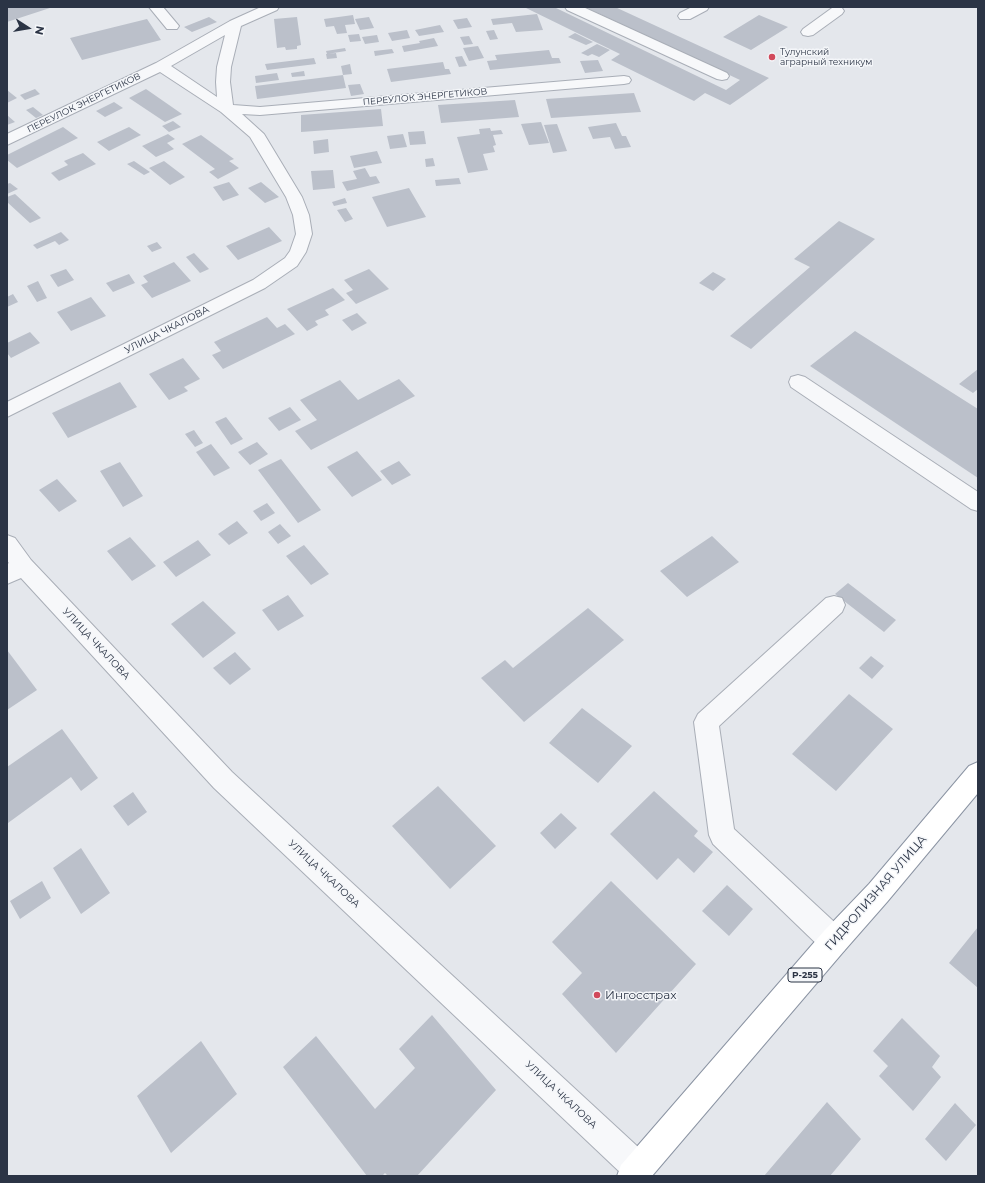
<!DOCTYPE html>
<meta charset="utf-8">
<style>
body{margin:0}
#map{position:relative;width:985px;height:1183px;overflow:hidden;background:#e4e7ec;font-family:Montserrat,sans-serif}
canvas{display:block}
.frame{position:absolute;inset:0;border:8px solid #2b3445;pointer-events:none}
.north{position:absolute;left:8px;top:8px;width:40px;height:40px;-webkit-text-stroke:3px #f4f6f9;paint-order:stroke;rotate:102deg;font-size:11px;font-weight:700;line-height:16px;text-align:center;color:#2b3445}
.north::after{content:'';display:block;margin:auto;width:14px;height:18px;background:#2b3445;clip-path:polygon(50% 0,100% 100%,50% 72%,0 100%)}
</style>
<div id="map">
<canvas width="985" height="1183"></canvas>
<div class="frame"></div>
<div class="north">N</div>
</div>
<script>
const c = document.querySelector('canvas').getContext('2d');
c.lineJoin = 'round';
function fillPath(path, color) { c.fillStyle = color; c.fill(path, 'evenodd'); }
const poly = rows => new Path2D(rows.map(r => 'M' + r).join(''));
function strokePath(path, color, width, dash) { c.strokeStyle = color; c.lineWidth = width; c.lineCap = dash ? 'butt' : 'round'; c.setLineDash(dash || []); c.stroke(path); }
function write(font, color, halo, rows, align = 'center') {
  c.font = font + ' Montserrat,sans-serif'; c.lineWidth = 3; c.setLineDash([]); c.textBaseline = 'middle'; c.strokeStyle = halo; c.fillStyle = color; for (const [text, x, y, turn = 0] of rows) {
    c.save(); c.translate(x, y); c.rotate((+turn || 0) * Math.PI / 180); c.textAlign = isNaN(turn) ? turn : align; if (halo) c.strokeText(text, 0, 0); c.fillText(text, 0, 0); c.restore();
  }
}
const building = poly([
 [7,7,53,7,7,22],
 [524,7,554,7,726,90,740,80,585,7,615,7,769,78,730,105,705,93,694,101,611,60,620,54],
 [537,14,543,30,516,32,512,23,493,25,491,19],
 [353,15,355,24,345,25,347,33,337,34,334,26,326,27,324,19],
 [759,15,788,27,751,50,723,37],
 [209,17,217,22,192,32,184,27],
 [297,17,301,45,297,46,297,49,286,50,285,47,277,48,274,19],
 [369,17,374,28,360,30,355,19],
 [467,18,472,27,458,29,453,20],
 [147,19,161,40,82,60,70,38],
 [440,25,444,32,419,36,415,30],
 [407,30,410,38,392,41,388,33],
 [494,30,498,39,490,40,486,31],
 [575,33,593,42,586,45,568,37],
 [359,34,361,41,350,42,348,35],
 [377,35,379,42,365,44,362,37],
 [469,36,473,44,464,45,460,37],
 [434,38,438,46,404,52,402,46,420,43,419,41],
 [597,44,610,50,599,57,592,54,588,56,581,53],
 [478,46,484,58,469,61,463,48],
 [345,48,346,51,327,54,326,51],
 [392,49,394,53,375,56,374,51],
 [549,50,552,58,559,58,561,63,490,70,487,61,497,60,495,55],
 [336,53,337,58,327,59,326,54],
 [462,56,467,66,459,67,455,57],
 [314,58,316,64,267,70,265,64],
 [598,60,603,71,585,73,580,61],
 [443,62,445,69,449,69,451,74,391,82,387,69],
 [350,64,352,74,343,75,341,66],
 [304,71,305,76,292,77,291,73],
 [277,73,279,80,256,83,255,76],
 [343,75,346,88,257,99,255,86],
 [360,84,364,94,351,96,348,85],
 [35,89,40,94,25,100,20,95],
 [146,89,182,114,165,122,129,98],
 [7,90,17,98,7,103],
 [634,93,641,112,551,118,546,99],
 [515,100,519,117,441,123,438,105],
 [114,102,123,108,105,117,96,111],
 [33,107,43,115,36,118,26,110],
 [381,109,383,126,301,132,301,115],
 [7,115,15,122,7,125],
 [173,121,181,127,169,132,162,126],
 [541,122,549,143,529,145,521,124],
 [616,123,622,136,626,136,631,147,615,149,610,137,593,139,588,127],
 [557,124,567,151,553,153,544,125],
 [63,127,78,138,17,168,7,160,7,155],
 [129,127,141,135,109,151,97,142],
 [490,128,491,131,501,130,503,134,493,135,496,145,493,146,495,152,483,154,488,170,468,173,457,137,480,134,479,129],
 [424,131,426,144,410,145,408,132],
 [168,134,175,139,167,143,174,149,156,157,142,146],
 [403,134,407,147,390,149,387,136],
 [201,135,234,159,229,161,239,168,218,179,209,172,215,169,182,144],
 [328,139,329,152,314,154,313,141],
 [377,151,382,163,354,168,350,156],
 [83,153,96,164,59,181,51,173,68,165,64,161],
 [433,158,435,166,426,167,425,159],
 [134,161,150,172,144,175,127,164],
 [164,161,185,177,170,185,149,168],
 [365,168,370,177,376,176,380,183,347,191,342,182,357,179,353,171],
 [333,170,335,188,313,190,311,171],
 [459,178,461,184,436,186,435,180],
 [229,182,239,195,223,201,213,187],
 [261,182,279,197,265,203,248,188],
 [10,183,18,189,7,194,7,184],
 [409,188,426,217,387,227,372,197],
 [15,194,41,218,30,223,7,202,7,197],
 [345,198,347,203,334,206,332,202],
 [346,208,353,219,345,222,337,210],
 [839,221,875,239,751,349,730,336,810,267,794,259],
 [269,227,282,241,238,260,226,246],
 [61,232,69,240,59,245,55,241,37,249,33,245],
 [157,242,162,248,152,252,147,246],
 [194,253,209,269,200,273,186,257],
 [174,262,191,281,152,298,141,285,148,282,143,276],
 [66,269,74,280,58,287,50,275],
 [369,269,389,289,356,304,346,293,353,290,344,280],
 [713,272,726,279,713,291,699,283],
 [129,274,135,283,113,292,106,283],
 [38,281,47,298,37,302,27,286],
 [333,288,345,300,325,310,329,315,315,321,318,325,307,331,287,309],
 [13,294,18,302,7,307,7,297],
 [91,297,106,316,71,331,57,312],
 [357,313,367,323,352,331,342,320],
 [267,317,277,328,285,324,295,334,223,369,212,355,221,351,214,342],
 [855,331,978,409,978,478,810,366],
 [30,332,40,343,11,358,7,353,7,343],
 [183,358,200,379,184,387,188,391,169,400,149,374],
 [978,369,978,389,973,393,959,384],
 [399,379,415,396,311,450,295,431,317,420,300,400,340,380,358,400],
 [120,382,137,407,68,438,52,413],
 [290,407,301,420,279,431,268,418],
 [226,417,243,439,231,445,215,422],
 [194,430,203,443,195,447,185,434],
 [257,442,268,454,250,465,238,452],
 [211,444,230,468,214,476,196,452],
 [357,451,382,480,352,497,327,467],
 [281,459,321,510,298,523,258,470],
 [399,461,411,475,392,485,380,471],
 [120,462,143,496,123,507,100,471],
 [57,479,77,501,59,512,39,490],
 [267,503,275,513,261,521,253,511],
 [237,521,248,533,229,545,218,534],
 [280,524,291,536,278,544,268,532],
 [712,536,739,562,687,597,660,571],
 [130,537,156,566,132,581,107,551],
 [198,540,211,555,176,577,163,562],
 [304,545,329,574,311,585,286,556],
 [848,583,896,620,884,632,835,594],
 [288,595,304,616,278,631,262,610],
 [203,601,236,633,203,658,171,624],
 [588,608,624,640,524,722,481,678,505,660,513,668],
 [7,650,37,690,7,710],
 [235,652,251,669,230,685,213,668],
 [871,656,884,666,872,679,859,668],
 [849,694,893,729,836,791,792,754],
 [582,708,632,746,598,783,549,743],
 [62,729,98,778,81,791,71,777,8,823,7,767],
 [438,786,496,846,450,889,392,826],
 [654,791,698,831,694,836,713,852,694,873,678,858,657,880,610,834],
 [133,792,147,812,128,826,113,806],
 [561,813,577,828,555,849,540,833],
 [81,848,110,893,81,914,53,868],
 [42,881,51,898,20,919,10,901],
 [611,881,696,964,616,1053,562,994,582,973,552,942],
 [727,885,753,909,729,936,702,911],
 [978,927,978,988,949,963],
 [432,1015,496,1090,417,1176,388,1176,385,1173,382,1176,367,1176,283,1067,316,1036,375,1109,415,1068,399,1049],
 [902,1018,940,1056,932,1067,941,1077,913,1111,879,1076,888,1066,873,1051],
 [201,1041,237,1094,171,1153,137,1096],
 [827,1102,861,1139,830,1176,764,1176],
 [955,1103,976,1125,946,1161,925,1139]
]);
const minor = poly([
 [149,7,163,7,179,26,177,29,167,29,149,7],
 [261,7,279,7,277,10,241,26,231,67,230,82,233,105,260,107,624,76,629,77,631,80,629,83,624,84,260,115,242,114,264,134,302,197,309,215,312,234,306,252,297,266,265,288,7,417,7,402,253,280,285,258,290,251,296,234,293,215,286,197,250,137,221,112,160,72,7,145,7,134,156,63,230,21,261,7],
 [225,35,217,67,216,82,217,97,171,66,225,35],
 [565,7,583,7,727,73,729,76,727,79,722,80,717,79,567,10,565,7],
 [692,7,709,7,707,10,690,19,680,19,678,16,680,13,692,7],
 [837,7,842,8,844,11,842,14,813,35,808,36,803,35,801,32,803,29,832,8,837,7],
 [798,375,805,377,978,492,978,511,971,509,791,387,789,382,791,377,798,375],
 [7,535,15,538,31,560,232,772,650,1158,654,1169,651,1176,624,1176,214,788,21,578,7,584,7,564,9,563,7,561,7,535],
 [834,596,842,598,845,605,842,612,719,726,734,829,844,931,848,941,844,951,834,955,824,951,713,844,709,835,694,722,698,714,826,598,834,596]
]);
const highway = poly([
 [978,762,978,793,887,902,844,951,652,1176,617,1176,621,1165,824,931,869,884,969,766,978,762]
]);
const markers = [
 [772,57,4,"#d1495b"],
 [597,995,4,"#d1495b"]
];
const farPoinames = [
 ["Тулунский",780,52],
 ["аграрный техникум",780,62]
];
const farStreetnames = [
 ["ПЕРЕУЛОК ЭНЕРГЕТИКОВ",425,97,-5],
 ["ПЕРЕУЛОК ЭНЕРГЕТИКОВ",84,103,-26]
];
const shields = [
 [805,975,34]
];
const shieldNames = [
 ["Р-255",805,975]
];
const streetNames = [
 ["УЛИЦА ЧКАЛОВА",167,330,-27],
 ["УЛИЦА ЧКАЛОВА",96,644,47],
 ["УЛИЦА ЧКАЛОВА",324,874,43],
 ["УЛИЦА ЧКАЛОВА",561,1095,43]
];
const nearStreetnames = [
 ["ГИДРОЛИЗНАЯ УЛИЦА",876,893,-49]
];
const nearPoinames = [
 ["Ингосстрах",605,995]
];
fillPath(building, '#bbc0ca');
strokePath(minor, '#a9aeb7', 2);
strokePath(highway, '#8b94a3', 2);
fillPath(minor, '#f7f8fa');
fillPath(highway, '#fff');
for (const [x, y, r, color] of markers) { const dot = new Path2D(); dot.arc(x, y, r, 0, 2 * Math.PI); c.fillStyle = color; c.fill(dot); strokePath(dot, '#f4f6f9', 1.5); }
write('9px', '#2b3445', '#f4f6f9', farPoinames, 'left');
write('9px', '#2b3445', '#f4f6f9', farStreetnames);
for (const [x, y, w] of shields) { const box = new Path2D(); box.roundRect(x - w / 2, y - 7, w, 14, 3); c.fillStyle = '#f4f6f9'; c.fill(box); strokePath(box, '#2b3445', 1); }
write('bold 9px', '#2b3445', null, shieldNames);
write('10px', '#2b3445', '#f4f6f9', streetNames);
write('12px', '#2b3445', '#f4f6f9', nearStreetnames);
write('12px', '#2b3445', '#f4f6f9', nearPoinames, 'left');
</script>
